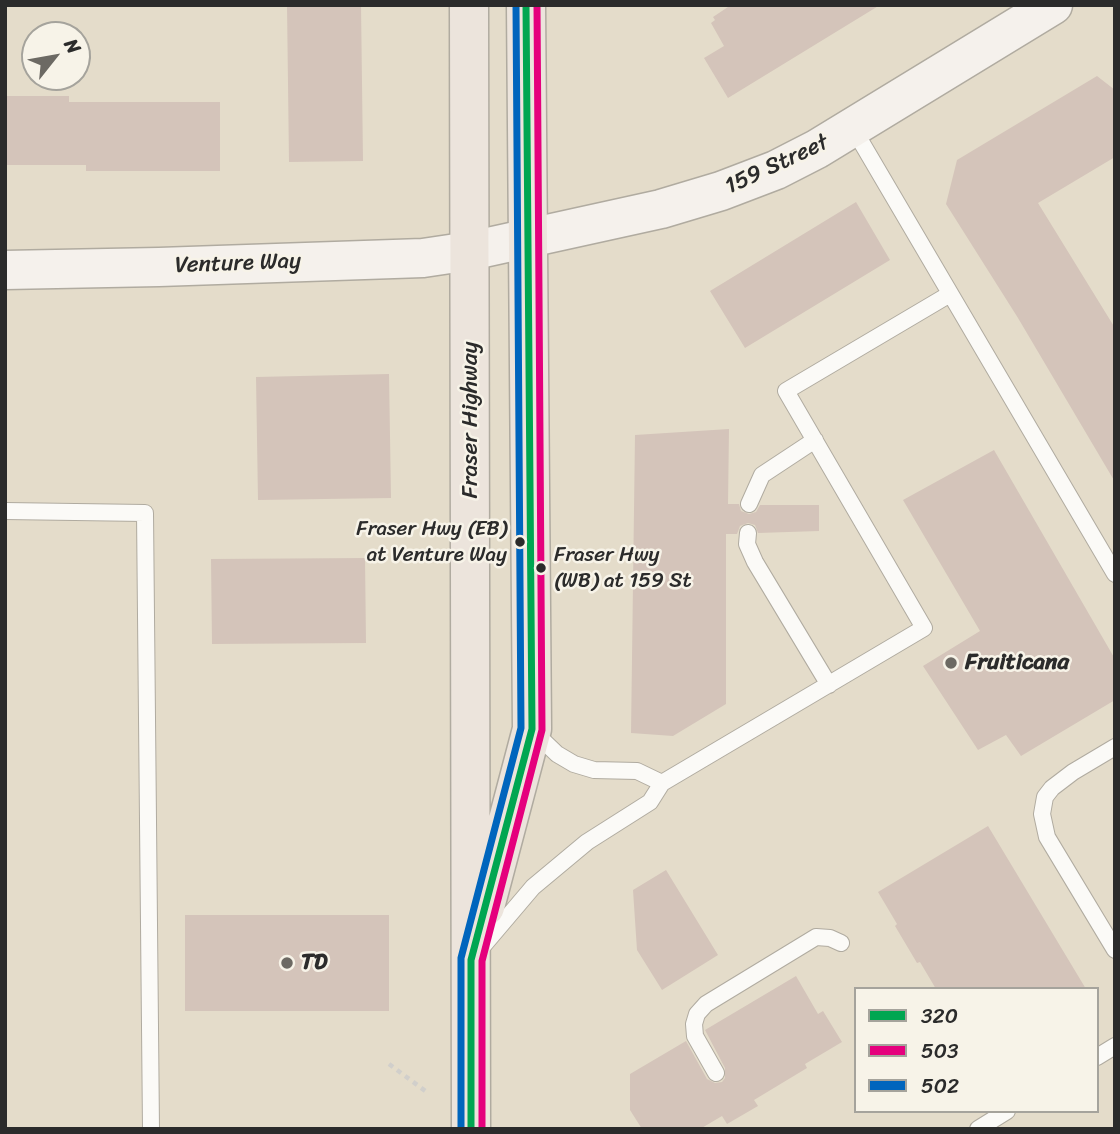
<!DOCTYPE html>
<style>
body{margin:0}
#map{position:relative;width:1120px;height:1134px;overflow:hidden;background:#e4dcca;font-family:Sriracha,sans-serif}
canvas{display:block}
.frame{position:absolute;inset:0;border:7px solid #2b2b2b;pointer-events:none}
.legend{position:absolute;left:854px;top:987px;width:245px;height:126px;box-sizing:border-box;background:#f7f3e8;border:2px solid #a5a39c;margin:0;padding:9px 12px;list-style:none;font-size:21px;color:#2b2b2b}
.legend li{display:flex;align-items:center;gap:14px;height:35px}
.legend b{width:35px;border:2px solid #a5a39c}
.north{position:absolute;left:21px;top:21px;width:70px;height:70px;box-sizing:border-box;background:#f7f3e8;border:2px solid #a5a39c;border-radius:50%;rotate:59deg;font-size:19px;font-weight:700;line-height:28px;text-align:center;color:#2b2b2b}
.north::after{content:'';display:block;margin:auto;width:24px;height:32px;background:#6c6963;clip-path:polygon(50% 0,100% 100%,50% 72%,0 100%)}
</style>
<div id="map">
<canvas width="1120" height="1134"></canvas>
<div class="frame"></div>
<ul class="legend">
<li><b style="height:9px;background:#00a651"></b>320</li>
<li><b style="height:9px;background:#e5007d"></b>503</li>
<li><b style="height:9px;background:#0065bd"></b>502</li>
</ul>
<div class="north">N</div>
</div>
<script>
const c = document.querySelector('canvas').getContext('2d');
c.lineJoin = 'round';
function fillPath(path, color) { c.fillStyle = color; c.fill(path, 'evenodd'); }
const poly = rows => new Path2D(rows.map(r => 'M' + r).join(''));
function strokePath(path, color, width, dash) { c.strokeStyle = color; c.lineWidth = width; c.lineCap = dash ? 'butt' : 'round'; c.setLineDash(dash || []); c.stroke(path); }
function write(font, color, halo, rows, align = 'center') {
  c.font = font + ' Sriracha,sans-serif'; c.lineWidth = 5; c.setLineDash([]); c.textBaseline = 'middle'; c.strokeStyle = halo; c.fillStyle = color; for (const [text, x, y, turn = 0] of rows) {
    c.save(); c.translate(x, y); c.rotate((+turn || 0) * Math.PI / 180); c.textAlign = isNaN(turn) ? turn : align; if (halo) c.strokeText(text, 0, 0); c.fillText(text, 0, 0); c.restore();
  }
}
const building = poly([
 [287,5,361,5,363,161,289,162],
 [731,5,880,5,728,98,704,58,724,46,711,23,715,20,713,17],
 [1097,76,1115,90,1115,157,1038,203,1115,328,1115,482,1018,318,946,204,957,160],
 [5,96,69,96,69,102,220,102,220,171,86,171,86,165,5,165],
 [856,202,890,260,745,348,710,291],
 [389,374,391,498,258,500,256,377],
 [729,429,728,504,739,504,741,511,749,514,756,512,760,505,819,505,819,531,758,533,755,525,748,523,740,526,737,534,726,534,726,704,673,736,631,733,635,435],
 [994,450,1115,659,1115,700,1021,756,1006,735,978,750,923,666,980,631,903,500],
 [365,558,366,643,212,644,211,559],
 [988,826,1086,989,936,989,920,962,917,963,895,926,897,924,878,892],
 [666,870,718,955,662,990,637,950,633,890],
 [185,915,389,915,389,1011,185,1011],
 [796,976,818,1014,823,1011,842,1042,805,1064,807,1068,754,1100,758,1106,727,1124,722,1116,700,1129,642,1129,630,1110,630,1074,686,1041,707,1079,715,1083,722,1082,725,1078,725,1068,705,1030]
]);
const path = poly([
 [389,1064,428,1093]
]);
const lane = poly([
 [853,128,1115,574],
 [749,504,762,475,815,440],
 [5,511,145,513,151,1129],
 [748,533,747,544,755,562,829,685],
 [533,731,557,754,574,764,594,770,637,771,662,783],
 [1115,747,1073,772,1052,788,1045,797,1042,814,1047,837,1115,950],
 [477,953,533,887,587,842,650,802,662,783,924,628,786,391,950,294],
 [1097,1057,1115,1046],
 [716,1073,695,1036,694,1024,697,1014,706,1004,816,937,830,938,841,943],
 [978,1129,1007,1111]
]);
const secondary = poly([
 [5,270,159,267,423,258,470,251,661,209,721,191,776,170,817,149,1053,5]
]);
const primary = poly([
 [469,5,471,1129],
 [485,907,532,729,526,5]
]);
const bus1 = poly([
 [471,1129,471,960,532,729,526,5]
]);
const bus2 = poly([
 [482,1129,482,961,542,730,537,5]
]);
const bus3 = poly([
 [461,1129,461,958,521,728,516,5]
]);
const markers = [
 [520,542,6,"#2b2b2b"],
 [541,568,6,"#2b2b2b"],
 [951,663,7,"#6c6963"],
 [287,963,7,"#6c6963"]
];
const busNames = [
 ["Fraser Hwy (EB)",507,530],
 ["at Venture Way",507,556],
 ["Fraser Hwy",554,556,"left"],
 ["(WB) at 159 St",554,582,"left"]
];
const streetNames = [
 ["159 Street",777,165,-25],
 ["Venture Way",238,264,-2],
 ["Fraser Highway",471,420,-90]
];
const poiNames = [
 ["Fruiticana",965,663],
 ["TD",301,963]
];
fillPath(building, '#d4c4ba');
strokePath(lane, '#b0aba0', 18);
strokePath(secondary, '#b0aba0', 41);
strokePath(primary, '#b0aba0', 41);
strokePath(path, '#d1cfcb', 4.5, [5, 5]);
strokePath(lane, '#fbfaf7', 16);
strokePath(secondary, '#f5f1ec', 38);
strokePath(primary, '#ece4dc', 38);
strokePath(bus1, '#00a651', 7);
strokePath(bus2, '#e5007d', 7);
strokePath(bus3, '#0065bd', 7);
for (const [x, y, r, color] of markers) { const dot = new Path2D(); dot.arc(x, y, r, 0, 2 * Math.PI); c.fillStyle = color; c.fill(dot); strokePath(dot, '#f7f3e8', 2.5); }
write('21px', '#2b2b2b', '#f7f3e8', busNames, 'right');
write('23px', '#2b2b2b', '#f7f3e8', streetNames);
write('bold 23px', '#2b2b2b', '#f7f3e8', poiNames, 'left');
</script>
